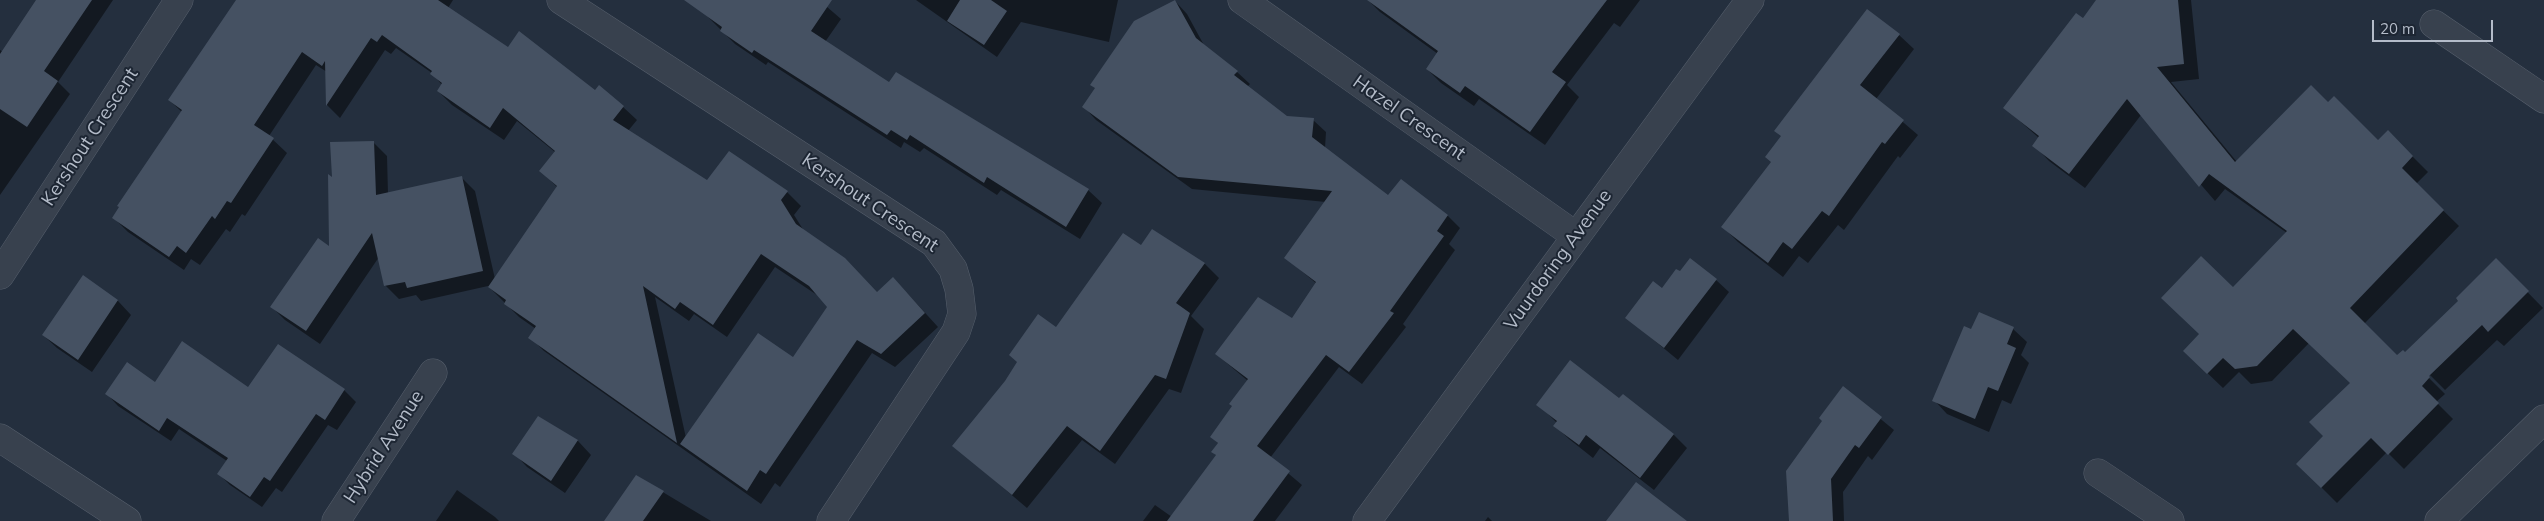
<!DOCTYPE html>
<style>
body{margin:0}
#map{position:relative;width:2544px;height:521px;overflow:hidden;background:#242f3e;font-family:Mulish,sans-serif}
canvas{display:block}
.scale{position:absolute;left:2372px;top:20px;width:121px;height:22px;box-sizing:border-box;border:2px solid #b4bcc9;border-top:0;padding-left:6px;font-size:15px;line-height:18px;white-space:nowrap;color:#b4bcc9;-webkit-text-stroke:4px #1d2633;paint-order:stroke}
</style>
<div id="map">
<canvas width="2544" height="521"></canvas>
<div class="scale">20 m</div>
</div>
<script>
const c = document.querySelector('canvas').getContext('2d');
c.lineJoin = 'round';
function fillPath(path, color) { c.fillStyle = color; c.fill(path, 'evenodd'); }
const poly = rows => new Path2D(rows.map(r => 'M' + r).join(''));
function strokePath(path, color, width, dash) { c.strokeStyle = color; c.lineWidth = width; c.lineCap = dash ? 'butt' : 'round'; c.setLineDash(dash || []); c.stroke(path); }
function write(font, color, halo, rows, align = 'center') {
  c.font = font + ' Mulish,sans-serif'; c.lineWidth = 4; c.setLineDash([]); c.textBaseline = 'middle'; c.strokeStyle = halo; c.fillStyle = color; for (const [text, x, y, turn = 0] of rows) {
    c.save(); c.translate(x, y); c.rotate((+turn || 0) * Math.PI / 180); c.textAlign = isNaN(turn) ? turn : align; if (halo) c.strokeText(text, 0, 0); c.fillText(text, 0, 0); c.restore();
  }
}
const shadow = poly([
 [37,0,113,0,58,82,70,94,0,195,0,50,3,52],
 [237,0,453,0,448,8,508,49,623,107,637,120,628,131,708,182,787,192,801,206,794,215,804,231,877,293,907,293,938,327,895,367,872,353,780,487,775,483,761,504,544,351,530,337,536,329,519,317,488,286,421,301,416,295,399,299,385,285,379,257,320,344,285,320,272,307,331,248,333,180,373,142,387,156,388,194,461,177,475,191,495,279,557,187,541,171,555,152,517,121,504,140,452,105,438,91,442,85,432,73,396,48,391,54,385,50,340,118,327,105,327,72,316,65,269,136,287,153,245,216,242,214,230,232,226,229,200,265,191,259,184,270,128,232,114,218,182,112,169,100],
 [775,267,820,297,829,307,793,358,686,438,655,297,689,321,694,314,727,337],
 [709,0,819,0,841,19,825,42,890,84,897,73,1088,190,1102,203,1080,239,1001,190,997,195,924,148,920,152,904,142,901,148,768,62,766,65,735,44,702,11],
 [916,0,1118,0,1109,42,1021,22,997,57],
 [1368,0,1640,0,1620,27,1614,23,1567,85,1579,97,1545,145,1479,99,1474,106,1441,83,1427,69,1438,54,1380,12],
 [2121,0,2191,0,2199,79,2171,82,2237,162,2328,104,2378,142,2388,132,2428,172,2416,184,2459,226,2364,324,2397,357,2405,354,2460,301,2496,260,2543,308,2504,346,2497,340,2445,390,2427,372,2425,374,2445,394,2436,402,2453,419,2404,469,2387,452,2337,503,2298,464,2325,436,2351,383,2309,343,2272,381,2251,384,2239,372,2223,388,2200,366,2200,335,2233,289,2287,233,2225,189,2215,201,2141,115,2085,188,2049,161,2034,145,2039,138,2005,108,2084,20],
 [1175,1,1187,14,1205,47,1237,72,1250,84,1247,87,1286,117,1313,120,1326,132,1325,148,1389,197,1401,181,1448,216,1460,228,1449,244,1455,250,1403,324,1406,327,1362,384,1339,367,1270,458,1302,485,1275,521,1143,521,1155,505,1172,517,1217,456,1213,452,1219,444,1211,437,1234,406,1248,381,1216,354,1292,320,1317,284,1286,258,1326,202,1192,189,1096,120,1084,107],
 [1899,35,1914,49,1876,99,1918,135,1900,158,1898,156,1844,230,1838,225,1808,263,1799,256,1783,277,1738,242,1723,227],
 [1152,231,1205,264,1219,278,1191,316,1204,329,1181,393,1169,389,1115,464,1082,440,1027,508,954,446,1056,329,1141,247],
 [83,277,118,301,131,315,92,372,57,348,43,335],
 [1716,280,1729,292,1678,360,1627,318,1663,290],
 [2013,329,2027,342,2021,355,2029,363,2011,404,2002,400,1989,432,1947,414,1934,400,1972,331],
 [278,345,344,390,356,402,337,430,328,425,282,492,276,488,262,507,230,485,219,474,227,461,179,429,171,441,118,406,107,394,156,384,248,389],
 [1843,388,1894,430,1872,460,1868,456,1843,492,1844,521,1790,521],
 [1619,400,1673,434,1687,448,1654,490,1600,448,1593,458,1569,439,1555,426,1557,423,1538,404],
 [538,418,578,441,591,455,565,493,527,467,514,453],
 [636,476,711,521,606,521],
 [457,490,495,517,499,521,436,521],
 [1488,517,1492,521,1485,521]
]);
const building = poly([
 [36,0,92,0,44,71,58,81,27,127,0,109,0,54],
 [236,0,438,0,508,47,519,31,595,90,599,85,624,106,613,120,707,180,729,151,788,191,781,200,796,224,845,258,877,292,893,277,925,313,881,354,857,340,766,474,760,470,747,491,680,444,758,333,793,357,827,307,809,286,761,254,713,325,680,302,675,309,643,286,677,443,528,338,536,326,504,304,506,300,488,287,557,186,539,171,555,151,503,108,490,128,437,91,442,83,430,74,432,71,382,35,377,42,371,38,326,106,325,61,322,66,302,52,254,125,274,138,231,203,227,201,215,219,212,216,186,253,177,246,169,257,112,218,119,207,117,206,182,110,168,100],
 [684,0,832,0,811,31,889,82,896,72,1089,189,1066,227,987,177,984,183,910,135,907,140,891,130,887,135,754,50,752,53,720,31,722,27],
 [960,0,991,0,1007,11,984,45,947,21],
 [1175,0,1196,38,1238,71,1234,75,1287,116,1314,118,1312,137,1388,195,1401,179,1448,215,1437,231,1444,236,1390,311,1394,313,1349,372,1326,355,1257,446,1290,471,1253,521,1167,521,1216,455,1211,452,1218,443,1210,437,1232,406,1229,404,1248,379,1215,354,1258,297,1292,318,1316,282,1284,258,1332,191,1178,177,1082,107,1095,88,1090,85,1134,21],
 [1367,0,1607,0,1552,72,1566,82,1530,132,1465,86,1460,93,1426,69,1438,51],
 [2096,0,2178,0,2184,64,2157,67,2235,162,2311,85,2328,102,2334,96,2378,140,2388,130,2413,156,2402,168,2444,210,2350,308,2397,355,2403,350,2405,352,2458,301,2456,298,2496,258,2529,291,2488,332,2482,325,2429,376,2430,377,2422,386,2439,403,2388,455,2371,438,2321,488,2296,464,2323,436,2309,422,2350,383,2293,329,2257,366,2235,369,2223,358,2207,374,2183,351,2199,334,2161,298,2201,256,2233,287,2287,231,2209,174,2199,187,2127,99,2069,174,2032,146,2039,136,2003,108,2076,13,2083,18],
 [1867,9,1900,34,1860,85,1904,120,1885,144,1882,142,1829,216,1822,211,1792,249,1783,242,1768,263,1721,227,1771,162,1765,157,1781,136,1774,131],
 [374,141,376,195,462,176,483,271,407,288,405,282,384,286,372,233,306,331,270,307,318,238,329,246,328,174,332,177,330,142],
 [1152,229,1205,263,1176,303,1190,313,1166,379,1155,375,1100,451,1067,426,1012,495,952,446,1005,381,1017,362,1009,355,1038,314,1056,327,1123,233,1141,245],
 [1690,258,1717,279,1664,348,1625,318,1653,281,1662,288,1676,269,1680,271],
 [83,275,118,300,78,360,42,335],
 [1979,312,2014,327,2007,344,2016,348,1998,391,1988,387,1975,419,1932,401,1964,326,1971,329],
 [182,341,248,387,278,344,345,389,325,420,316,414,270,481,264,477,250,497,217,474,228,458,167,418,159,431,105,394,127,362,155,382],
 [1570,360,1619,398,1623,394,1674,434,1640,478,1586,435,1579,445,1553,426,1557,421,1536,405],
 [1843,386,1882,417,1859,448,1855,445,1831,479,1833,521,1789,521,1786,471,1822,421,1819,418],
 [538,416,578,440,551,481,512,454],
 [636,475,664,491,643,521,604,521],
 [1636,482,1687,521,1606,521]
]);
const minor = poly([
 [561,0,934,243,953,269,959,289,962,314,956,332,831,521],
 [1242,0,1576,236],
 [2434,24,2544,99],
 [0,275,179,0],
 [0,438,127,521],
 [2098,473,2170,521],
 [336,521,433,373],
 [1367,521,1750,0],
 [2439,521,2544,419]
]);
const streetNames = [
 ["Hazel Crescent",1409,118,35],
 ["Kershout Crescent",90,137,-57],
 ["Kershout Crescent",870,203,34],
 ["Vuurdoring Avenue",1558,260,-54],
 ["Hybrid Avenue",384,447,-57]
];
fillPath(shadow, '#0007');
fillPath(building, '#455162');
strokePath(minor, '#565f6c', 29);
strokePath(minor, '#38414e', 28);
write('19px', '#b4bcc9', '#1d2633', streetNames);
</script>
